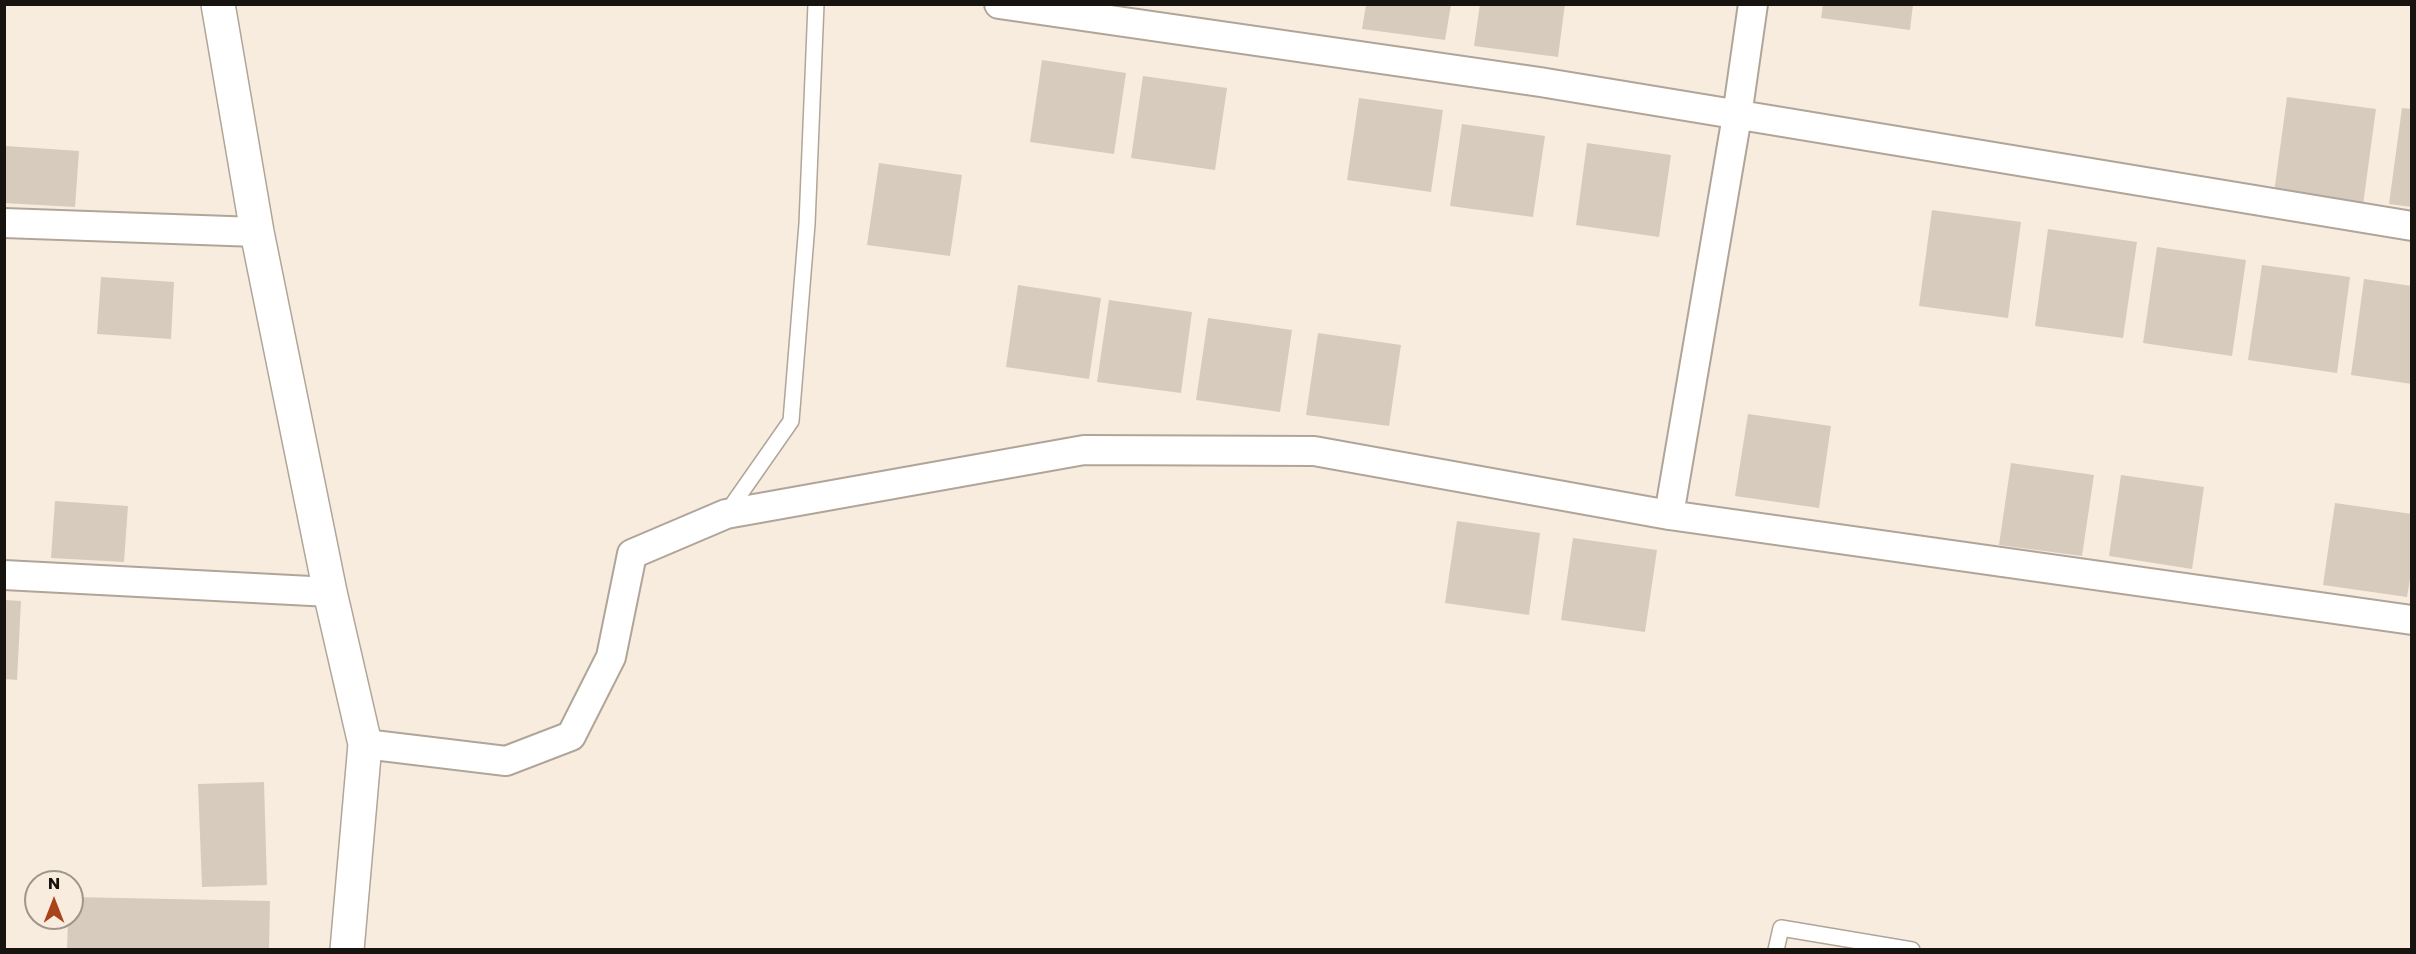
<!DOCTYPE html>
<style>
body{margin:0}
#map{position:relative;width:2416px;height:954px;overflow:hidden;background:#f8ecde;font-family:Poppins,sans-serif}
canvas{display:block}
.frame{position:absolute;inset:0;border:6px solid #17130e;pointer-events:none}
.north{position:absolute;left:24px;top:870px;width:60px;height:60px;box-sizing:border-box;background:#f8ecde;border:2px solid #9e958b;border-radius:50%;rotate:0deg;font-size:16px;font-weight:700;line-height:24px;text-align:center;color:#17130e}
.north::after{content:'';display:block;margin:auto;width:21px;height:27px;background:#a94319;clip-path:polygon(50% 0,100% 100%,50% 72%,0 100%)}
</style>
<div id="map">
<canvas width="2416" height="954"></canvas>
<div class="frame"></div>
<div class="north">N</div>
</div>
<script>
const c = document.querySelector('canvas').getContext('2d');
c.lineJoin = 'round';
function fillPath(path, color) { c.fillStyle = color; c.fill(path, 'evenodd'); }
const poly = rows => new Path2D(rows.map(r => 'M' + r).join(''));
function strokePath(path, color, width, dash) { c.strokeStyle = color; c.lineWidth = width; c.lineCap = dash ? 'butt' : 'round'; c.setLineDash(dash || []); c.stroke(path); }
const building = poly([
 [1480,4,1565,4,1558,57,1474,46],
 [1823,4,1913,4,1910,30,1821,18],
 [1366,5,1451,5,1445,40,1362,29],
 [1042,60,1126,73,1114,154,1030,142],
 [1143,76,1227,88,1215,170,1131,158],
 [2287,97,2376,109,2363,205,2274,193],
 [1359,98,1443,110,1431,192,1347,180],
 [2402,108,2412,109,2412,207,2389,204],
 [1462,124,1545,136,1533,217,1450,206],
 [1587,143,1671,155,1659,237,1576,225],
 [6,146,79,151,75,207,4,203],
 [879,163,962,175,950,256,867,245],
 [1932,210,2021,222,2008,318,1919,306],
 [2048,229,2137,242,2123,338,2035,326],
 [2157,247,2246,260,2232,356,2143,343],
 [2262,265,2350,277,2337,373,2248,360],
 [101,277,174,282,171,339,97,334],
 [2364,279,2412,286,2412,384,2351,375],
 [1018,285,1101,298,1089,379,1006,367],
 [1109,300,1192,312,1181,393,1097,382],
 [1208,318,1292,330,1280,412,1196,400],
 [1318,333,1401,345,1389,426,1306,415],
 [1748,414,1831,426,1819,508,1735,496],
 [2011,463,2094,475,2082,556,1999,545],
 [2121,475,2204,487,2192,569,2109,556],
 [55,501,128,506,124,562,51,558],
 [2335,503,2412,514,2412,567,2407,597,2323,585],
 [1457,521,1540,533,1529,615,1445,603],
 [1573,538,1657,550,1645,632,1561,620],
 [4,600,21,601,17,680,4,679],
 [264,782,267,885,202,887,198,784],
 [72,897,270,901,269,950,67,950,68,918,72,918]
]);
const service = poly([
 [726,514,791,421,807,224,816,4],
 [1776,950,1781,928,1912,950]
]);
const minor = poly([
 [999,4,1540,82,2412,226],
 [4,223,257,232],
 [1669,515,1737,116,1753,4],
 [4,575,330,592],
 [365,744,506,761,571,736,611,657,632,554,726,514,1084,450,1314,451,1669,515,2412,620]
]);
const secondary = poly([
 [218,4,257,232,330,592,365,744,347,950]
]);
fillPath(building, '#d7cbbe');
strokePath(service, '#b0a598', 18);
strokePath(minor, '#b0a598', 32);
strokePath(secondary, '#b0a598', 36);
strokePath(service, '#fff', 15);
strokePath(minor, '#fff', 28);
strokePath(secondary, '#fff', 33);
</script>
